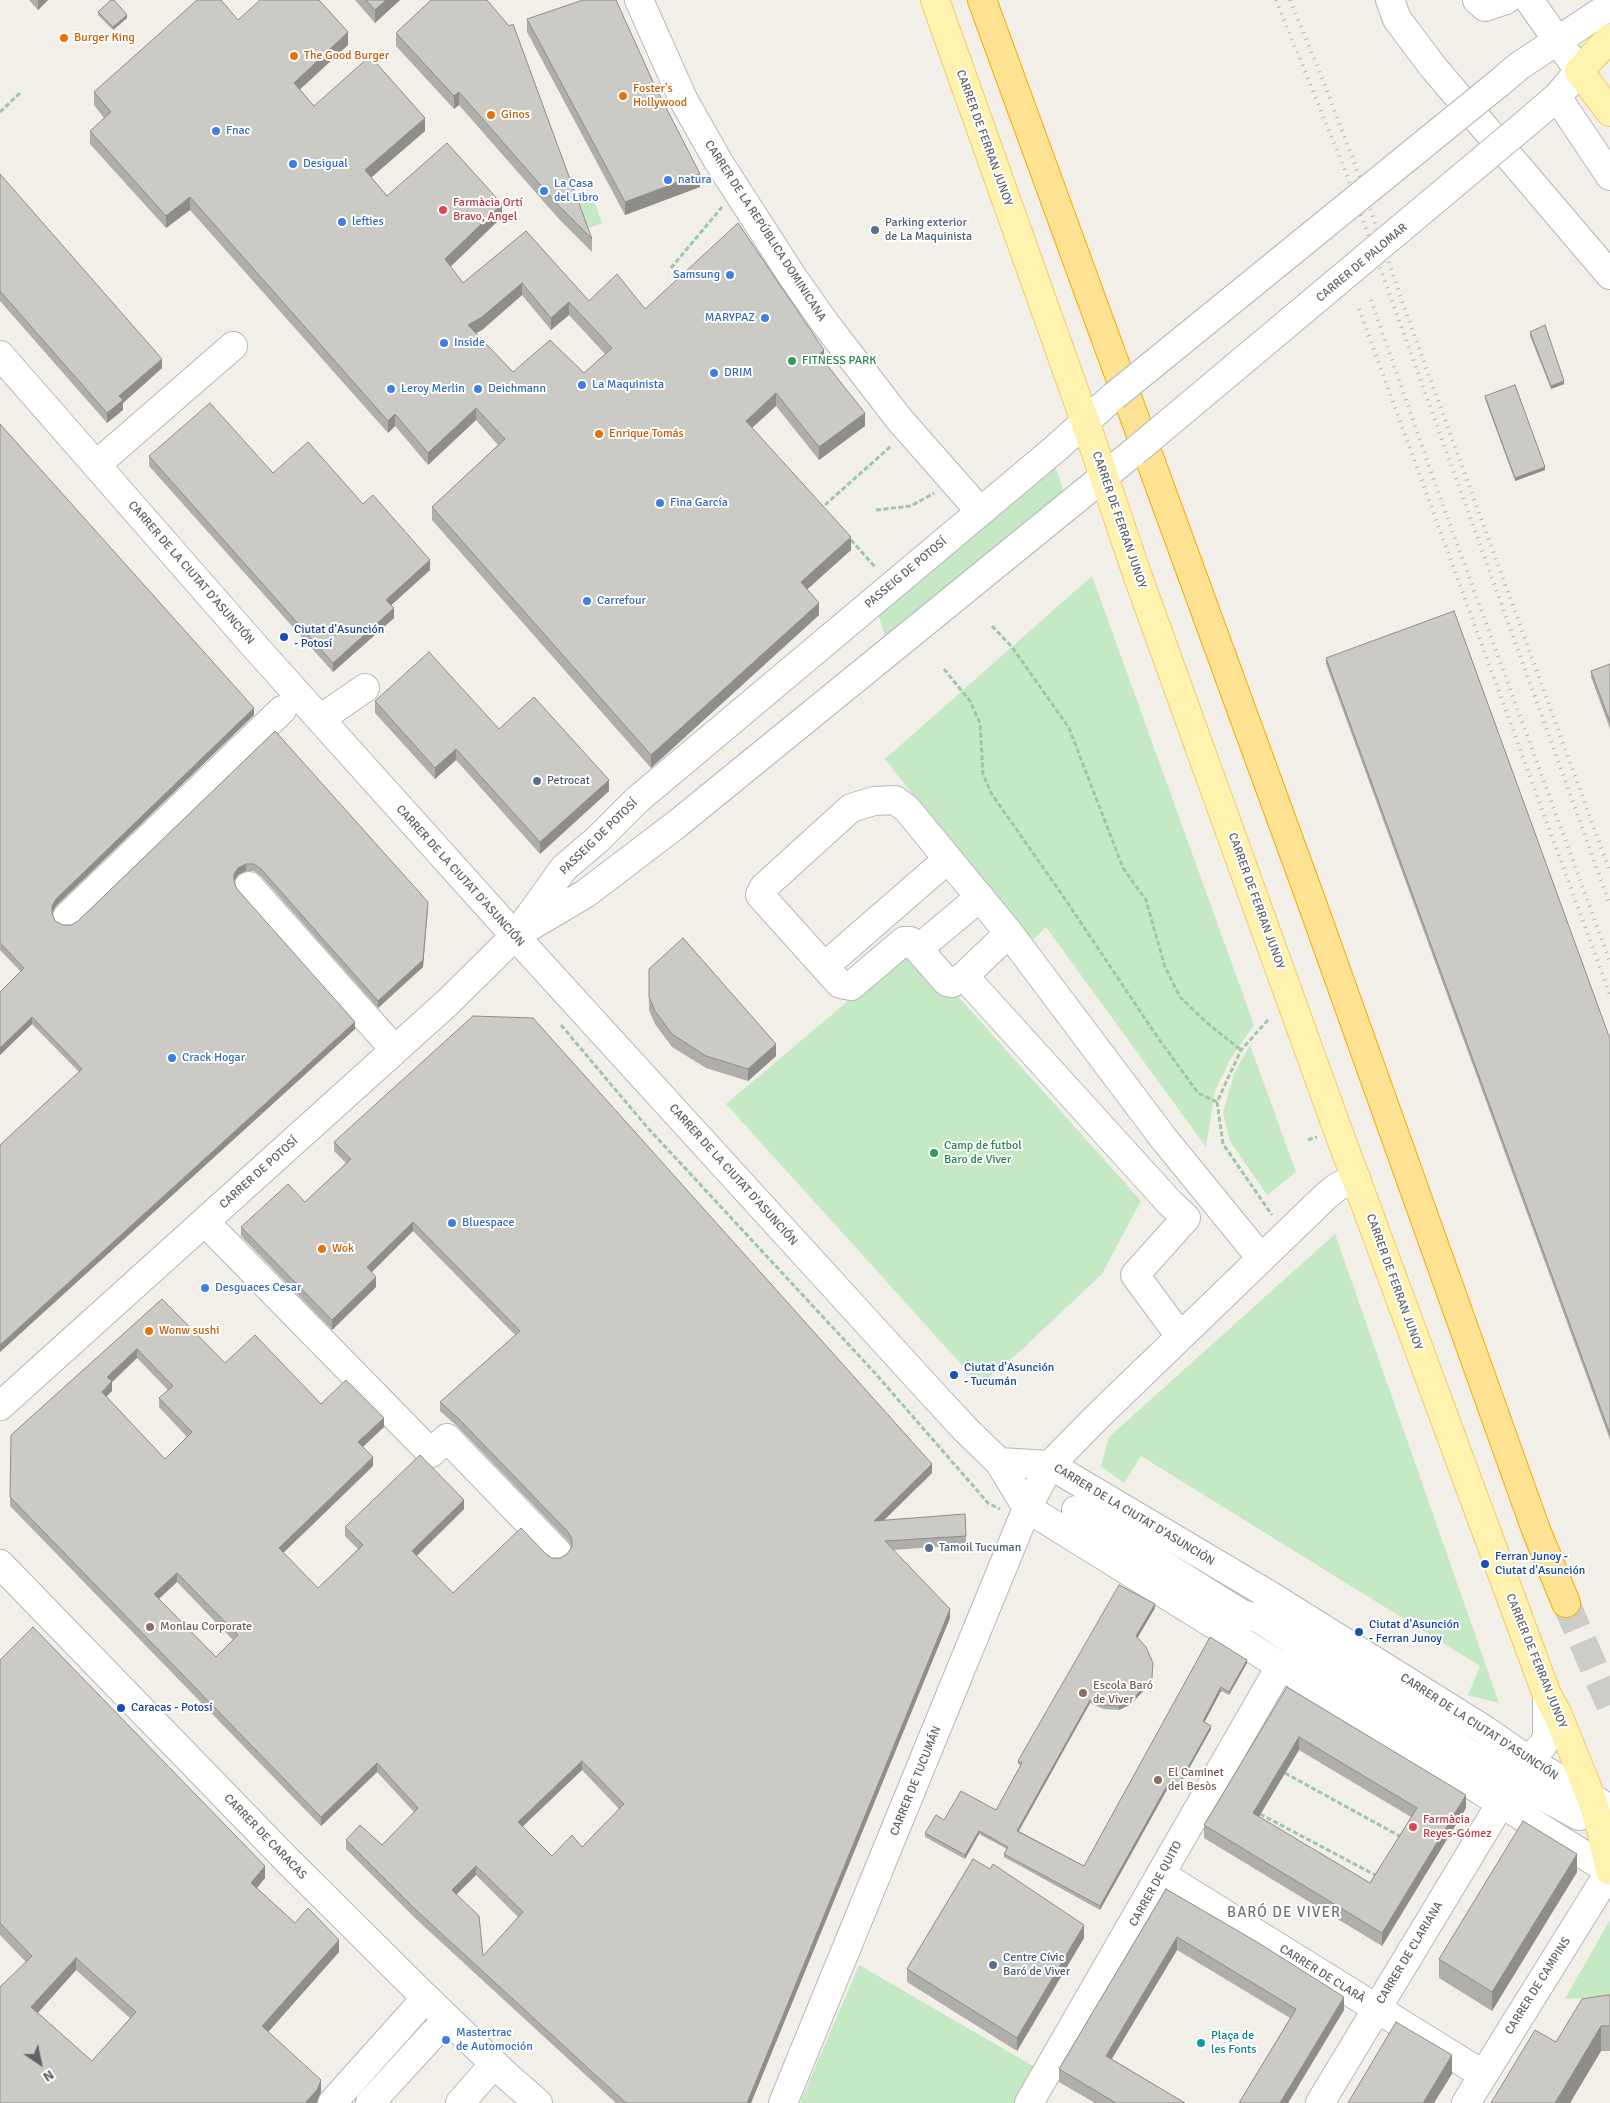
<!DOCTYPE html>
<meta charset="utf-8">
<style>
body{margin:0}
#map{position:relative;width:1610px;height:2103px;overflow:hidden;background:#f1efe8;font-family:Signika,sans-serif}
canvas{display:block}
.north{position:absolute;left:15px;top:2038px;width:50px;height:50px;-webkit-text-stroke:4px #fff;paint-order:stroke;rotate:146deg;font-size:14px;font-weight:700;line-height:20px;text-align:center;color:#5f6368}
.north::after{content:'';display:block;margin:auto;width:18px;height:22px;background:#5f6368;clip-path:polygon(50% 0,100% 100%,50% 72%,0 100%)}
</style>
<div id="map">
<canvas width="1610" height="2103"></canvas>
<div class="north">N</div>
</div>
<script>
const c = document.querySelector('canvas').getContext('2d');
c.lineJoin = 'round';
function fillPath(path, color) { c.fillStyle = color; c.fill(path, 'evenodd'); }
const poly = rows => new Path2D(rows.map(r => 'M' + r).join(''));
function strokePath(path, color, width, dash) { c.strokeStyle = color; c.lineWidth = width; c.lineCap = dash ? 'butt' : 'round'; c.setLineDash(dash || []); c.stroke(path); }
function write(font, color, halo, rows, align = 'center') {
  c.font = font + ' Signika,sans-serif'; c.lineWidth = 4; c.setLineDash([]); c.textBaseline = 'middle'; c.strokeStyle = halo; c.fillStyle = color; for (const [text, x, y, turn = 0] of rows) {
    c.save(); c.translate(x, y); c.rotate((+turn || 0) * Math.PI / 180); c.textAlign = isNaN(turn) ? turn : align; if (halo) c.strokeText(text, 0, 0); c.fillText(text, 0, 0); c.restore();
  }
}
const green = poly([
 [593,198,602,223,586,229,577,204],
 [1055,466,1065,494,886,640,878,613],
 [1092,576,1254,1025,1231,1058,1215,1091,1206,1147,1046,927,1029,944,885,759],
 [912,947,956,994,1141,1201,1102,1274,1018,1353,980,1385,726,1104],
 [1250,1045,1296,1172,1267,1195,1230,1141,1223,1113,1234,1074],
 [1335,1234,1499,1703,1468,1695,1480,1666,1141,1456,1124,1483,1101,1466,1109,1437],
 [1610,1920,1610,1997,1565,1999],
 [859,1965,1040,2070,1021,2103,800,2103]
]);
const highwayTunnel = poly([
 [1566,1603,1610,1705]
]);
const path = poly([
 [0,112,21,92],
 [671,268,722,207],
 [825,505,891,446],
 [876,510,911,506,934,493],
 [851,540,876,568],
 [992,626,1012,647,1069,728,1123,868,1146,900,1165,967,1180,997,1206,1022,1241,1050],
 [944,669,970,701,980,723,983,774,991,793,1063,896,1156,1035,1198,1093,1217,1102],
 [1268,1020,1241,1050,1217,1102,1223,1144,1272,1215],
 [561,1025,646,1126,875,1373,988,1503,1000,1509],
 [1308,1140,1317,1137],
 [1285,1773,1403,1838],
 [1260,1814,1379,1877]
]);
const minor = poly([
 [639,0,684,101,718,161,792,276,825,323,899,419,980,511],
 [1390,0,1397,19,1433,67,1610,275],
 [1477,0,1485,7,1506,0],
 [1529,0,1579,71,1557,97,1529,121],
 [1499,83,1519,66,1610,6],
 [1557,97,1610,176],
 [0,355,258,650,515,936,929,1390,966,1430,999,1462,1027,1508,1610,1871],
 [96,465,233,346],
 [320,719,365,688],
 [249,886,395,1050],
 [980,897,918,949,947,982,952,983,964,976,1009,933],
 [67,917,282,710],
 [524,930,585,894,677,824,1134,452],
 [918,949,910,941,904,941,851,986,840,984,760,895,764,887,851,808,874,801,895,800,907,809,1009,933,1164,1139,1261,1258],
 [825,966,948,859],
 [964,976,1170,1203,1186,1218,1135,1275,1180,1336],
 [205,1222,431,1453,447,1438,557,1552],
 [0,1406,447,1003,515,936,564,868,598,839,637,800,1055,449,1114,396],
 [999,1462,1050,1465,1271,1596,1485,1730,1528,1760,1610,1809],
 [1076,1510,1242,1614,1258,1618,1503,1775],
 [0,1564,287,1860,426,1998,507,2076,538,2103],
 [1522,1785,1579,1816],
 [1162,1875,1482,2074],
 [332,2103,426,1998],
 [370,2103,447,2019],
 [460,2103,494,2064],
 [783,2103,1027,1508,1050,1465,1096,1418,1326,1196,1337,1187,1356,1178],
 [1029,2103,1281,1665],
 [1320,2103,1501,1803,1528,1760,1543,1745,1547,1737,1547,1695],
 [1466,2103,1610,1871]
]);
const major = poly([
 [935,0,1085,421,1138,577,1337,1128,1547,1695,1558,1715,1591,1797,1601,1830,1610,1871],
 [1610,38,1579,71,1610,112]
]);
const highway = poly([
 [982,0,1308,892,1536,1530,1566,1603]
]);
const rail = poly([
 [1276,0,1343,165,1610,905],
 [1290,0,1319,70,1354,162,1408,318,1610,872],
 [1371,300,1442,503,1610,962],
 [1359,309,1610,995]
]);
const minorBridge = poly([
 [1114,396,1499,83],
 [1134,452,1529,121]
]);
const wall = poly([
 [29,0,48,0,38,10],
 [355,0,400,0,375,23],
 [431,0,592,239,592,252,558,218,459,105,454,109,396,46,396,33],
 [98,12,127,18,113,30,98,15],
 [527,19,700,187,625,215,527,32],
 [238,20,348,45,300,89,314,106,425,131,371,177,387,196,502,217,450,267,463,283,526,231,589,301,645,309,824,361,865,426,819,460,776,406,752,428,851,550,807,589,819,615,651,768,432,520,432,507,498,445,476,420,428,465,395,426,388,433,190,210,166,228,90,144,90,131,104,118,94,105,94,92],
 [522,295,551,330,569,315,605,354,584,373,513,372,476,333,482,330],
 [0,174,162,368,123,403,123,410,107,423,0,301],
 [1530,332,1564,384,1551,389,1530,336],
 [1485,396,1545,470,1515,481,1485,399],
 [0,424,254,715,56,906,52,913,55,921,63,925,71,925,78,921,275,731,428,909,423,967,378,1008,261,876,254,871,246,871,238,875,234,881,234,883,237,889,355,1029,0,1352,0,1145,79,1072,32,1024,0,1055,0,992,21,972,0,950],
 [149,456,273,473,363,504,430,570,391,605,394,618,333,672,149,466],
 [1326,658,1610,1039,1610,1440,1326,664],
 [1610,664,1610,729,1591,677,1591,671],
 [375,701,499,729,609,791,540,854,456,760,435,779,375,713],
 [649,969,776,1056,748,1081,706,1068,672,1047,655,1024,649,1010],
 [334,1142,932,1473,884,1520,966,1536,966,1545,893,1550,950,1618,751,2103,616,2103,416,1919,346,1849,346,1840,382,1845,414,1812,377,1772,321,1826,10,1506,11,1435,162,1299,225,1363,321,1404,384,1427,363,1447,373,1466,283,1553,318,1588,358,1549,345,1536,345,1527,464,1509,417,1556,453,1593,546,1554,552,1558,560,1558,567,1554,572,1547,568,1541,458,1427,440,1411,440,1402,515,1335,413,1231,371,1272,376,1287,332,1330,241,1236,241,1227,305,1202,346,1163,334,1151],
 [137,1358,168,1390,159,1398,159,1407,187,1437,165,1459,106,1396,112,1391,112,1382],
 [177,1582,233,1640,216,1657,159,1599],
 [582,1770,619,1809,582,1847,552,1856,522,1826],
 [476,1875,518,1917,483,1956,456,1894],
 [1155,1608,1138,1637,1153,1667,1151,1692,1145,1689,1131,1704,1119,1710,1104,1709,1090,1703,1019,1831,1084,1866,1210,1637,1247,1663,1229,1695,1221,1691,1204,1722,1211,1729,1177,1790,1169,1786,1100,1910,1004,1857,1004,1854,1007,1849,979,1834,965,1859,925,1837,925,1833,944,1820,996,1810,1021,1765,1018,1764,1018,1761],
 [0,1660,265,1878,257,1888,295,1923,339,1952,268,2032,321,2092,316,2103,0,2103,26,1962,0,1935],
 [76,1970,130,2018,92,2061,38,2013],
 [1287,1687,1466,1808,1382,1946,1204,1838,1204,1825],
 [1299,1750,1411,1817,1370,1883,1259,1817],
 [990,1869,1084,1938,1017,2051,907,1982,907,1969],
 [1577,1872,1492,2011,1439,1978,1439,1959],
 [1166,1889,1344,2010,1288,2103,1239,2103,1290,2018,1177,1950,1112,2059,1185,2103,1095,2103,1059,2082,1059,2069],
 [1610,1995,1610,2051,1601,2051,1570,2103,1491,2103,1556,2042]
]);
const shadedWall = poly([
 [38,0,48,0,38,10],
 [386,0,400,0,375,23,375,10],
 [127,15,127,18,113,30,113,27],
 [348,32,348,45,294,95,294,83],
 [459,92,459,105,454,109,454,96],
 [425,118,425,131,365,183,365,170],
 [700,174,700,187,625,215,625,202],
 [190,197,190,210,166,228,166,216],
 [502,204,502,217,445,272,445,259],
 [522,283,522,295,482,330,468,338,468,325],
 [569,302,569,315,551,330,551,318],
 [824,350,824,363,819,355],
 [162,359,162,368,123,403,123,410,107,423,107,413,119,396],
 [1564,381,1564,384,1551,389,1551,386],
 [776,393,776,406,746,433,746,421],
 [476,408,476,420,428,465,428,453],
 [865,413,865,426,819,460,819,447],
 [395,414,395,426,388,433,388,421],
 [1545,467,1545,470,1515,481,1515,478],
 [851,537,851,550,801,595,801,582],
 [430,560,430,570,386,610,386,600],
 [819,603,819,615,651,768,651,755],
 [394,608,394,618,333,672,333,663],
 [254,708,254,715,56,906,52,913,52,906,56,899],
 [456,749,456,760,435,779,435,768],
 [609,780,609,791,540,854,540,842],
 [246,864,246,871,238,875,234,881,234,889,234,874,238,868],
 [428,902,423,967,378,1008,378,1001],
 [32,1017,32,1024,0,1055,0,1048],
 [355,1022,355,1029,0,1352,0,1345],
 [776,1044,776,1056,748,1081,748,1069],
 [413,1222,413,1231,367,1277,367,1267],
 [376,1277,376,1287,332,1330,332,1320],
 [137,1349,137,1358,112,1382,112,1391,102,1401,102,1392,107,1377],
 [384,1418,384,1427,358,1451,358,1442],
 [373,1457,373,1466,279,1557,279,1548],
 [932,1464,932,1473,874,1530,874,1521],
 [464,1500,464,1509,412,1560,412,1551],
 [177,1573,177,1582,154,1603,154,1594],
 [1155,1604,1155,1608,1136,1640,1136,1636],
 [950,1609,950,1618,751,2103,747,2103],
 [1247,1660,1247,1663,1229,1695,1229,1692],
 [1145,1686,1145,1689,1131,1704,1119,1710,1119,1706],
 [1221,1687,1221,1691,1203,1725,1203,1721],
 [1090,1700,1090,1703,1017,1834,1017,1831],
 [1211,1726,1211,1729,1177,1790,1177,1787],
 [1299,1737,1299,1750,1253,1826,1253,1813],
 [582,1761,582,1770,518,1831,518,1822],
 [377,1763,377,1772,321,1826,321,1817],
 [1169,1782,1169,1786,1100,1910,1100,1906],
 [1466,1795,1466,1808,1382,1946,1382,1933],
 [979,1831,979,1834,965,1859,965,1855],
 [1577,1854,1577,1872,1492,2011,1492,1992],
 [265,1866,265,1878,251,1895,251,1883],
 [476,1866,476,1875,452,1899,452,1890],
 [1084,1925,1084,1938,1017,2051,1017,2038],
 [1177,1937,1177,1950,1106,2068,1106,2056],
 [339,1940,339,1952,262,2039,262,2026],
 [76,1958,76,1970,31,2020,31,2007],
 [1344,1997,1344,2010,1288,2103,1280,2103],
 [1601,2026,1601,2051,1570,2103,1555,2103],
 [1452,2055,1452,2074,1434,2103,1423,2103],
 [321,2080,321,2092,317,2102,316,2103,305,2103]
]);
const building = poly([
 [111,0,114,0,127,15,113,27,98,12,111,0],
 [197,0,221,0,238,20,260,0,319,0,348,32,294,83,314,106,370,56,425,118,365,170,387,196,447,143,502,204,445,259,463,283,526,231,589,301,617,274,645,309,738,223,824,350,819,355,865,413,819,447,776,393,746,421,851,537,801,582,819,603,651,755,432,507,505,439,476,408,428,453,395,414,388,421,190,197,166,216,90,131,111,112,94,92,197,0],
 [522,283,551,318,569,302,612,348,584,373,550,340,513,372,468,325,482,317,522,283],
 [366,0,386,0,375,10,366,0],
 [431,0,487,0,509,26,513,24,592,239,558,205,459,92,454,96,396,33,431,0],
 [583,0,616,0,654,84,700,174,625,202,527,19,583,0],
 [0,174,162,359,119,396,123,400,107,413,0,291,0,174],
 [1545,325,1564,381,1551,386,1530,332,1545,325],
 [1515,385,1545,467,1515,478,1485,396,1515,385],
 [210,403,273,473,308,442,363,504,373,495,430,560,386,600,394,608,333,663,149,456,210,403],
 [0,424,254,708,56,899,52,906,52,913,55,921,63,925,71,925,78,921,275,731,428,902,423,960,378,1001,261,869,254,864,246,864,238,868,234,874,234,882,237,889,355,1022,0,1345,0,1145,82,1069,32,1017,0,1048,0,992,24,968,0,943,0,424],
 [1454,611,1610,1039,1610,1434,1326,658,1454,611],
 [429,652,499,729,534,697,609,780,540,842,456,749,435,768,375,701,429,652],
 [1610,664,1610,722,1591,671,1610,664],
 [683,938,776,1044,748,1069,706,1056,672,1034,655,1011,649,997,649,969,683,938],
 [473,1016,533,1018,932,1464,874,1521,965,1514,966,1536,885,1541,950,1609,747,2103,626,2103,416,1910,346,1840,360,1825,382,1845,418,1808,377,1763,321,1817,10,1497,11,1435,162,1299,225,1363,255,1335,321,1404,346,1380,384,1418,358,1442,373,1457,279,1548,318,1588,363,1545,345,1527,420,1455,464,1500,412,1551,453,1593,521,1528,546,1554,552,1558,560,1558,567,1554,572,1547,572,1539,568,1532,458,1418,440,1402,520,1331,413,1222,367,1267,376,1277,332,1320,241,1227,288,1184,305,1202,351,1159,334,1142,473,1016],
 [137,1349,173,1386,159,1398,192,1432,165,1459,102,1392,112,1381,107,1377,137,1349],
 [177,1573,238,1635,216,1657,154,1594,177,1573],
 [582,1761,624,1804,582,1847,572,1835,552,1856,518,1822,582,1761],
 [476,1866,523,1912,483,1956,479,1916,452,1890,476,1866],
 [1119,1585,1155,1604,1136,1636,1146,1647,1153,1663,1151,1689,1145,1686,1131,1701,1119,1706,1104,1705,1090,1700,1017,1831,1084,1866,1210,1637,1247,1660,1229,1692,1221,1687,1203,1721,1211,1726,1177,1787,1169,1782,1100,1906,1004,1854,1008,1847,979,1831,965,1855,925,1833,936,1815,944,1820,961,1791,996,1810,1022,1763,1018,1761,1119,1585],
 [33,1627,265,1866,251,1883,295,1923,308,1908,339,1940,262,2026,321,2080,317,2090,305,2103,0,2103,0,1987,32,1956,0,1923,0,1660,33,1627],
 [76,1958,136,2012,92,2061,31,2007,76,1958],
 [1287,1687,1466,1795,1382,1933,1204,1825,1287,1687],
 [1299,1737,1417,1808,1370,1883,1253,1813,1299,1737],
 [1523,1821,1577,1854,1492,1992,1439,1959,1523,1821],
 [973,1859,990,1869,993,1864,1084,1925,1017,2038,907,1969,973,1859],
 [1166,1889,1257,1942,1344,1997,1280,2103,1239,2103,1296,2009,1177,1937,1106,2056,1185,2103,1116,2103,1059,2069,1166,1889],
 [1608,1995,1610,1995,1610,2026,1601,2026,1555,2103,1491,2103,1535,2030,1556,2042,1582,1999,1608,1995],
 [1396,2022,1452,2055,1423,2103,1348,2103,1396,2022]
]);
const markers = [
 [64,38,5,"#e8710a"],
 [294,56,5,"#e8710a"],
 [623,96,5,"#e8710a"],
 [491,115,5,"#e8710a"],
 [216,131,5,"#3f7fe0"],
 [293,164,5,"#3f7fe0"],
 [668,180,5,"#3f7fe0"],
 [544,191,5,"#3f7fe0"],
 [443,210,5,"#e0444e"],
 [342,222,5,"#3f7fe0"],
 [875,230,5,"#5c6f8a"],
 [730,275,5,"#3f7fe0"],
 [765,318,5,"#3f7fe0"],
 [444,343,5,"#3f7fe0"],
 [792,361,5,"#2e9e5b"],
 [714,373,5,"#3f7fe0"],
 [582,385,5,"#3f7fe0"],
 [391,389,5,"#3f7fe0"],
 [478,389,5,"#3f7fe0"],
 [599,434,5,"#e8710a"],
 [660,503,5,"#3f7fe0"],
 [587,601,5,"#3f7fe0"],
 [284,637,5,"#1a4fb4"],
 [537,781,5,"#5c6f8a"],
 [172,1058,5,"#3f7fe0"],
 [934,1153,5,"#2e9e5b"],
 [452,1223,5,"#3f7fe0"],
 [322,1249,5,"#e8710a"],
 [205,1288,5,"#3f7fe0"],
 [149,1331,5,"#e8710a"],
 [954,1375,5,"#1a4fb4"],
 [929,1548,5,"#5c6f8a"],
 [1485,1564,5,"#1a4fb4"],
 [150,1627,5,"#8d6e63"],
 [1359,1632,5,"#1a4fb4"],
 [1083,1693,5,"#8d6e63"],
 [121,1708,5,"#1a4fb4"],
 [1158,1780,5,"#8d6e63"],
 [1413,1827,5,"#e0444e"],
 [993,1965,5,"#5c6f8a"],
 [446,2040,5,"#3f7fe0"],
 [1201,2043,5,"#0f9aa8"]
];
const foodNames = [
 ["Burger King",74,38],
 ["The Good Burger",304,56],
 ["Foster's",633,89],
 ["Hollywood",633,103],
 ["Ginos",501,115],
 ["Enrique Tomás",609,434],
 ["Wok",332,1249],
 ["Wonw sushi",159,1331]
];
const shopNames = [
 ["Fnac",226,131],
 ["Desigual",303,164],
 ["natura",678,180],
 ["La Casa",554,184],
 ["del Libro",554,198],
 ["lefties",352,222],
 ["Samsung",720,275,"right"],
 ["MARYPAZ",755,318,"right"],
 ["Inside",454,343],
 ["DRIM",724,373],
 ["La Maquinista",592,385],
 ["Leroy Merlin",401,389],
 ["Deichmann",488,389],
 ["Fina García",670,503],
 ["Carrefour",597,601],
 ["Crack Hogar",182,1058],
 ["Bluespace",462,1223],
 ["Desguaces Cesar",215,1288],
 ["Mastertrac",456,2033],
 ["de Automoción",456,2047]
];
const streetNames = [
 ["CARRER DE FERRAN JUNOY",984,138,70],
 ["CARRER DE LA REPÚBLICA DOMINICANA",765,231,57],
 ["CARRER DE PALOMAR",1362,263,-40],
 ["CARRER DE FERRAN JUNOY",1119,520,71],
 ["CARRER DE LA CIUTAT D'ASUNCIÓN",191,573,49],
 ["PASSEIG DE POTOSÍ",906,573,-40],
 ["PASSEIG DE POTOSÍ",599,837,-44],
 ["CARRER DE LA CIUTAT D'ASUNCIÓN",460,876,48],
 ["CARRER DE FERRAN JUNOY",1256,901,70],
 ["CARRER DE POTOSÍ",259,1173,-42],
 ["CARRER DE LA CIUTAT D'ASUNCIÓN",733,1175,48],
 ["CARRER DE FERRAN JUNOY",1394,1282,70],
 ["CARRER DE LA CIUTAT D'ASUNCIÓN",1134,1515,31],
 ["CARRER DE FERRAN JUNOY",1536,1661,68],
 ["CARRER DE LA CIUTAT D'ASUNCIÓN",1479,1727,33],
 ["CARRER DE TUCUMÁN",916,1781,-68],
 ["CARRER DE CARACAS",265,1837,46],
 ["CARRER DE QUITO",1156,1884,-61],
 ["CARRER DE CLARIANA",1410,1953,-59],
 ["CARRER DE CLARÀ",1322,1974,32],
 ["CARRER DE CAMPINS",1538,1986,-58]
];
const healthNames = [
 ["Farmàcia Ortí",453,203],
 ["Bravo, Angel",453,217],
 ["Farmàcia",1423,1820],
 ["Reyes-Gómez",1423,1834]
];
const serviceNames = [
 ["Parking exterior",885,223],
 ["de La Maquinista",885,237],
 ["Petrocat",547,781],
 ["Tamoil Tucuman",939,1548],
 ["Centre Cívic",1003,1958],
 ["Baró de Viver",1003,1972]
];
const leisureNames = [
 ["FITNESS PARK",802,361],
 ["Camp de futbol",944,1146],
 ["Baro de Viver",944,1160]
];
const transitNames = [
 ["Ciutat d'Asunción",294,630],
 ["- Potosí",294,644],
 ["Ciutat d'Asunción",964,1368],
 ["- Tucumán",964,1382],
 ["Ferran Junoy -",1495,1557],
 ["Ciutat d'Asunción",1495,1571],
 ["Ciutat d'Asunción",1369,1625],
 ["- Ferran Junoy",1369,1639],
 ["Caracas - Potosí",131,1708]
];
const educationNames = [
 ["Monlau Corporate",160,1627],
 ["Escola Baró",1093,1686],
 ["de Viver",1093,1700],
 ["El Caminet",1168,1773],
 ["del Besòs",1168,1787]
];
const cultureNames = [
 ["Plaça de",1211,2036],
 ["les Fonts",1211,2050]
];
const quarterNames = [
 ["BARÓ DE VIVER",1284,1913]
];
fillPath(green, '#c5e8c5');
strokePath(highwayTunnel, '#ccccc8', 28, [28, 14]);
strokePath(minor, '#b5b8bc', 30);
strokePath(major, '#f2c960', 30);
strokePath(highway, '#f9ab00', 30);
strokePath(path, '#9cc7a9', 3, [5, 2.5]);
strokePath(minor, '#fff', 28);
strokePath(major, '#fff2af', 28);
strokePath(highway, '#fde293', 28);
strokePath(rail, '#b6b7b8', 4, [1, 6]);
strokePath(minorBridge, '#b5b8bc', 30, []);
strokePath(minorBridge, '#fff', 28);
fillPath(wall, '#afaea9');
fillPath(shadedWall, '#8f8d8a');
fillPath(building, '#cccac5');
strokePath(building, '#8f8d8a', 1);
for (const [x, y, r, color] of markers) { const dot = new Path2D(); dot.arc(x, y, r, 0, 2 * Math.PI); c.fillStyle = color; c.fill(dot); strokePath(dot, '#fff', 2); }
write('12px', '#c56008', '#fff', foodNames, 'left');
write('12px', '#366cbe', '#fff', shopNames, 'left');
write('12px', '#5f6368', '#fff', streetNames);
write('12px', '#be3a42', '#fff', healthNames, 'left');
write('12px', '#4e5e75', '#fff', serviceNames, 'left');
write('12px', '#27864d', '#fff', leisureNames, 'left');
write('12px', '#164399', '#fff', transitNames, 'left');
write('12px', '#785e54', '#fff', educationNames, 'left');
write('12px', '#0d838f', '#fff', cultureNames, 'left');
c.letterSpacing = '1px';
write('15px', '#70757a', '#fff', quarterNames);
c.letterSpacing = '0px';
</script>
